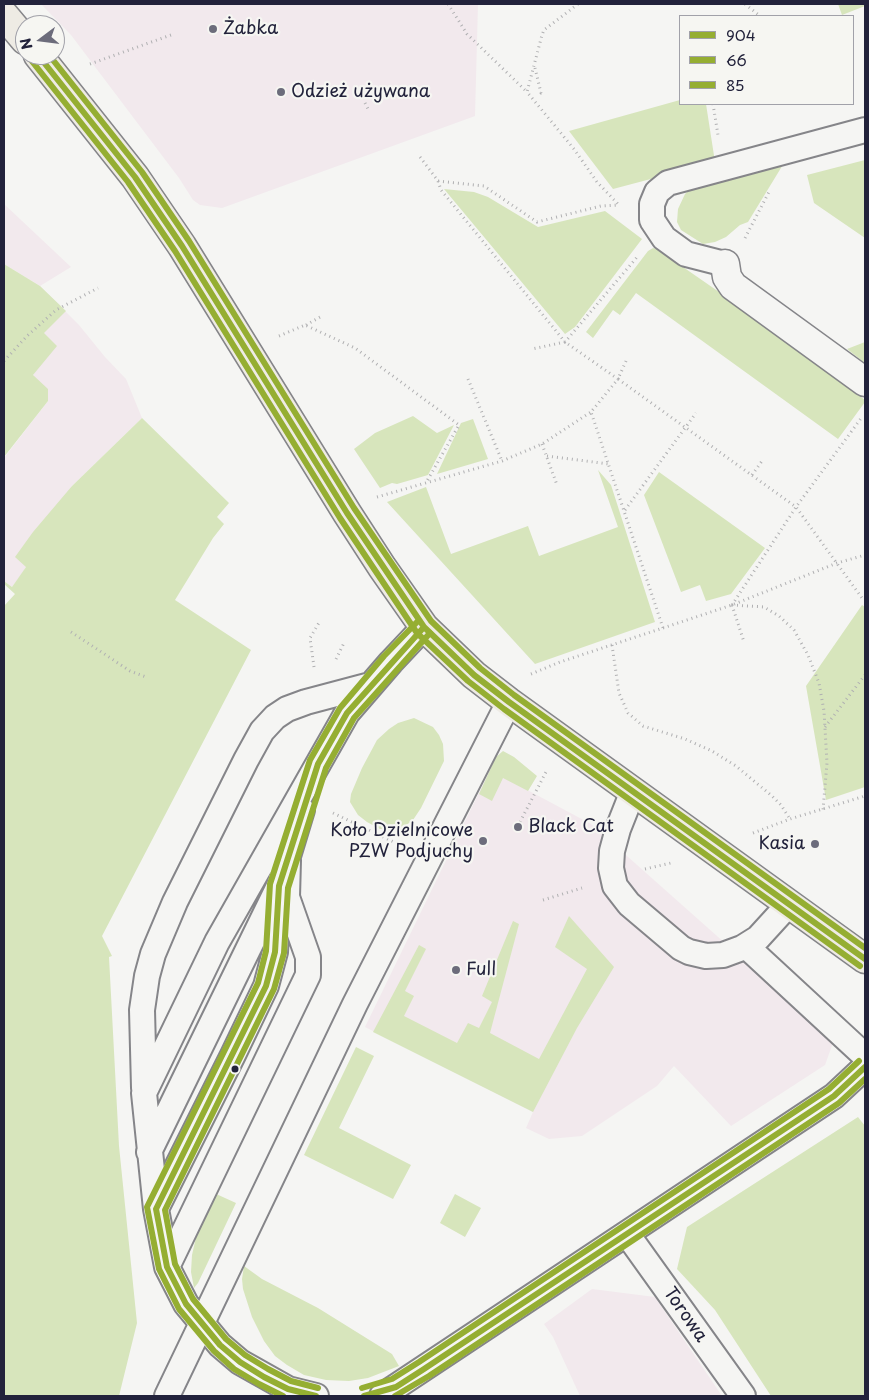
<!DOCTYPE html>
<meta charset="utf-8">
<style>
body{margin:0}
#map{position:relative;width:869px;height:1400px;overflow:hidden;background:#f5f5f3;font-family:"Playpen Sans",sans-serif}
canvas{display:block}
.frame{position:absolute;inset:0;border:5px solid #22223b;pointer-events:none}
.legend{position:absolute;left:679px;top:15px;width:175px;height:90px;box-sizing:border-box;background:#f6f6f2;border:1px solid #a1a1a9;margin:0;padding:6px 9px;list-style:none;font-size:15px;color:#22223b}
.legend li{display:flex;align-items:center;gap:10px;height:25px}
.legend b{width:25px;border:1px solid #a1a1a9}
.north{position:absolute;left:15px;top:15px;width:50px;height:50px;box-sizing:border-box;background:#f6f6f2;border:1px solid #a1a1a9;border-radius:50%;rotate:255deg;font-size:14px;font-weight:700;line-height:20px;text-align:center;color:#22223b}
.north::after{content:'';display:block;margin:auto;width:18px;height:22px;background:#6c6c7b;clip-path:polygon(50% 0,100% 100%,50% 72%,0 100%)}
</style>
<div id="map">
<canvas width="869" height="1400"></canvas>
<div class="frame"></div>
<ul class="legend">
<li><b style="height:6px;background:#95ae32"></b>904</li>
<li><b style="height:6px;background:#95ae32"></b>66</li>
<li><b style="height:6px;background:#95ae32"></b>85</li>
</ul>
<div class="north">N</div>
</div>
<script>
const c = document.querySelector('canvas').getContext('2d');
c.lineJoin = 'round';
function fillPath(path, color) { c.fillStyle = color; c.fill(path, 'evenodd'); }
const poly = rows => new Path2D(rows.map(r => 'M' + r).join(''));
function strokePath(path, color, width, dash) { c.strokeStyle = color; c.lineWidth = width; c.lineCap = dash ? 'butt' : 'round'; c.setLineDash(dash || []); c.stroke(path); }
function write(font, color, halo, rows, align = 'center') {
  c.font = font + ' "Playpen Sans",sans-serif'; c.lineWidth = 4.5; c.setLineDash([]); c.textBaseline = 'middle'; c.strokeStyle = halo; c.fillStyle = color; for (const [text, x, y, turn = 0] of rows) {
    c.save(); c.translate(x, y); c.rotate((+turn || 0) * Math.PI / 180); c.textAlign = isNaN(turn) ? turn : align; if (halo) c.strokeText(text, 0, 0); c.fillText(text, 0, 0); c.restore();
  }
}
const built = poly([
 [41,4,478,4,475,116,222,208,200,205,193,200,179,178,71,35],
 [4,204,71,267,40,286,79,325,105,357,126,379,142,418,72,486,22,574,12,587,4,581,4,458,48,401,33,376,44,333,40,286,4,264],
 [490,770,591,824,834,1040,825,1065,731,1126,674,1066,657,1086,582,1136,549,1139,526,1128,533,1112,365,1027],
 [592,1289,655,1297,722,1396,580,1396,553,1337,544,1324]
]);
const green = poly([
 [838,4,865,4,865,6,842,15],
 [680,100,680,104,706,104,715,162,613,189,569,131],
 [865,160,865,238,814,203,807,175],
 [784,163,748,222,740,225,726,237,715,242,703,244,681,230,677,222,678,209,685,194,691,188],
 [444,189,474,192,488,197,538,227,605,211,642,239,575,327,565,334],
 [653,248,657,249,735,303,865,400,865,402,838,439,636,293,620,315,613,310,593,338,586,332,648,251],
 [4,264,40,286,66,311,44,333,57,346,33,375,48,389,48,401,4,457],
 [865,342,865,363,847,349],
 [413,416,437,433,454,425,428,475,397,484,392,483,380,488,354,449,375,433],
 [142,418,229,503,217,517,224,524,213,538,175,600,251,650,102,936,112,956,109,957,119,1146,137,1323,119,1396,4,1396,4,606,15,594,4,584,4,581,12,587,26,567,15,557,33,532,72,486],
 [473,419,488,459,437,474,461,423],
 [598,470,611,485,655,622,535,664,387,502,426,487,451,554,528,526,539,556,618,527],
 [659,472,765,548,731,594,706,601,700,585,681,592,644,495],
 [862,605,865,607,865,787,826,800,806,686],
 [414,718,433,727,439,735,443,744,444,761,421,808,413,820,405,826,397,829,380,829,367,822,358,815,350,802,351,794,362,768,377,740,389,729,398,723],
 [503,751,514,757,537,776,528,791,503,778,492,801,479,794,496,757],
 [569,916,614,967,577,1028,533,1112,373,1032,419,945,426,949,405,991,414,996,404,1016,457,1043,468,1023,479,1028,492,1002,482,996,513,921,519,924,490,1033,539,1059,587,969,555,947],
 [356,1047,374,1056,339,1128,411,1165,393,1199,304,1155],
 [858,1117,865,1126,865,1396,771,1396,715,1310,677,1269,687,1227],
 [214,1193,236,1203,198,1283,194,1288,191,1272,192,1255,197,1233],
 [455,1194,481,1208,465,1237,440,1223],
 [244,1266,262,1279,318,1308,392,1354,399,1366,368,1378,349,1381,326,1380,304,1375,287,1365,275,1356,264,1341,252,1317,243,1289,242,1279]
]);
const path = poly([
 [448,4,467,34,527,92],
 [578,4,544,30,542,35,527,92,574,149,597,182,619,205],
 [745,4,760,16],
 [90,64,171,35],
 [535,68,541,93,544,92],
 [365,103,369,111],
 [713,104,718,135],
 [420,157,438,181,484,186,537,222,601,206,619,205],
 [438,181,441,190,565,342,638,256],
 [745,238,770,190],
 [306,325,322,316],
 [279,336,305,325,355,348,459,425,427,481],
 [4,361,27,336,56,310,98,288],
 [626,361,618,379,796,507,862,598,865,600],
 [468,379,502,461],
 [542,444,557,485],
 [547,456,609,464],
 [752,475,762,461],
 [377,497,502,461,542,444,591,412],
 [625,510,696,413],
 [732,605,764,607,779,616,794,630,808,655,819,683,824,711,827,763,823,810],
 [732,605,796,507,862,417],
 [732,605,744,642],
 [663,628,732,605,837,563,865,555],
 [71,632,130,671,146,677],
 [612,645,619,693,628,713,643,726,685,739,712,751,736,766,772,796,781,805,790,819],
 [336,659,344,643],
 [314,667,310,638,320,621],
 [531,674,560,662,663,628,591,412,618,379,565,342,532,349],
 [825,727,865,675],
 [333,813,400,845],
 [520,822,546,772],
 [753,833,790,819,865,796],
 [645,869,671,863],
 [543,900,582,888]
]);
const lane = poly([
 [725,264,686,254,664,238,652,220,652,204,657,192,668,183,865,130],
 [633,791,618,829,612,851,611,868,615,886,629,904,681,948,689,952,706,956,723,955,742,948,758,938,789,904],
 [746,946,865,1056],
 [144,1088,142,1010,147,976,153,954,175,902,246,760,262,731,275,717,287,709,306,702,370,685],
 [149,1152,279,886,302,810],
 [156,1209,233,1055,266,986,275,952,278,900],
 [627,1234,743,1396],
 [167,1267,308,975,308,957,287,897,288,860],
 [167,1396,355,1004,509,702],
 [316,1396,288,1389,240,1362,220,1345,186,1304,167,1267,156,1209,144,1093,217,942,347,713,391,662,424,627],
 [382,1396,834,1096,865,1067]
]);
const street = poly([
 [725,264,727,277,733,286,865,382]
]);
const primary = poly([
 [4,15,25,40],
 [38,55,135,177,182,246,347,513,382,567,424,627,474,675,509,702,865,959]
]);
const bus1 = poly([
 [38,55,135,177,182,246,347,513,424,627,474,675,509,702,865,959],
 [316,1396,288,1389,264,1377,240,1362,220,1345,186,1304,167,1267,156,1209,266,986,275,952,279,886,318,764,347,713,424,627],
 [364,1396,396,1387,424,1369,834,1096,865,1067]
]);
const bus2 = poly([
 [31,60,128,182,175,251,340,518,417,633,468,681,504,709,860,966],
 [318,1388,291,1381,268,1369,245,1355,226,1339,193,1299,175,1264,165,1210,274,989,284,953,288,888,326,768,354,718,430,633],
 [395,1396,429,1376,839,1103,865,1079]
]);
const bus3 = poly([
 [49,55,142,172,189,241,354,508,431,621,480,668,514,695,865,948],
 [362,1388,392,1379,419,1362,829,1089,859,1061],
 [283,1396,259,1384,234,1369,214,1351,179,1309,159,1269,147,1207,258,983,266,951,270,884,310,760,340,708,384,656,418,621]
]);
const markers = [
 [213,29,5,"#6c6c7b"],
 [281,92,5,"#6c6c7b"],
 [518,827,5,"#6c6c7b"],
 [483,841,5,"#6c6c7b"],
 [815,844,5,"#6c6c7b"],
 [456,970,5,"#6c6c7b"],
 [235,1069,4.5,"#22223b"]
];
const poiNames = [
 ["Żabka",223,29],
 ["Odzież używana",291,92],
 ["Black Cat",528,827],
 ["Koło Dzielnicowe",473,831,"right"],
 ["PZW Podjuchy",473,852,"right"],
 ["Kasia",805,844,"right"],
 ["Full",466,970]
];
const streetNames = [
 ["Torowa",685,1315,55]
];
fillPath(built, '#f2e9ed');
fillPath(green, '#d7e5bc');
strokePath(lane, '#858589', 28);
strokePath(street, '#858589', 31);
strokePath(primary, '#858589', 31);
strokePath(path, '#b0b0b2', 3, [1, 4]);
strokePath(lane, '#f5f5f3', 24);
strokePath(street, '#f5f5f3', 28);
strokePath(primary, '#eeebe4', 28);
strokePath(bus1, '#95ae32', 6);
strokePath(bus2, '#95ae32', 6);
strokePath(bus3, '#95ae32', 6);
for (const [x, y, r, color] of markers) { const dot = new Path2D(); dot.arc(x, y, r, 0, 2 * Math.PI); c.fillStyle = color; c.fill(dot); strokePath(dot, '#f6f6f2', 2); }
write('18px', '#22223b', '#f6f6f2', poiNames, 'left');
write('18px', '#22223b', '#f6f6f2', streetNames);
</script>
